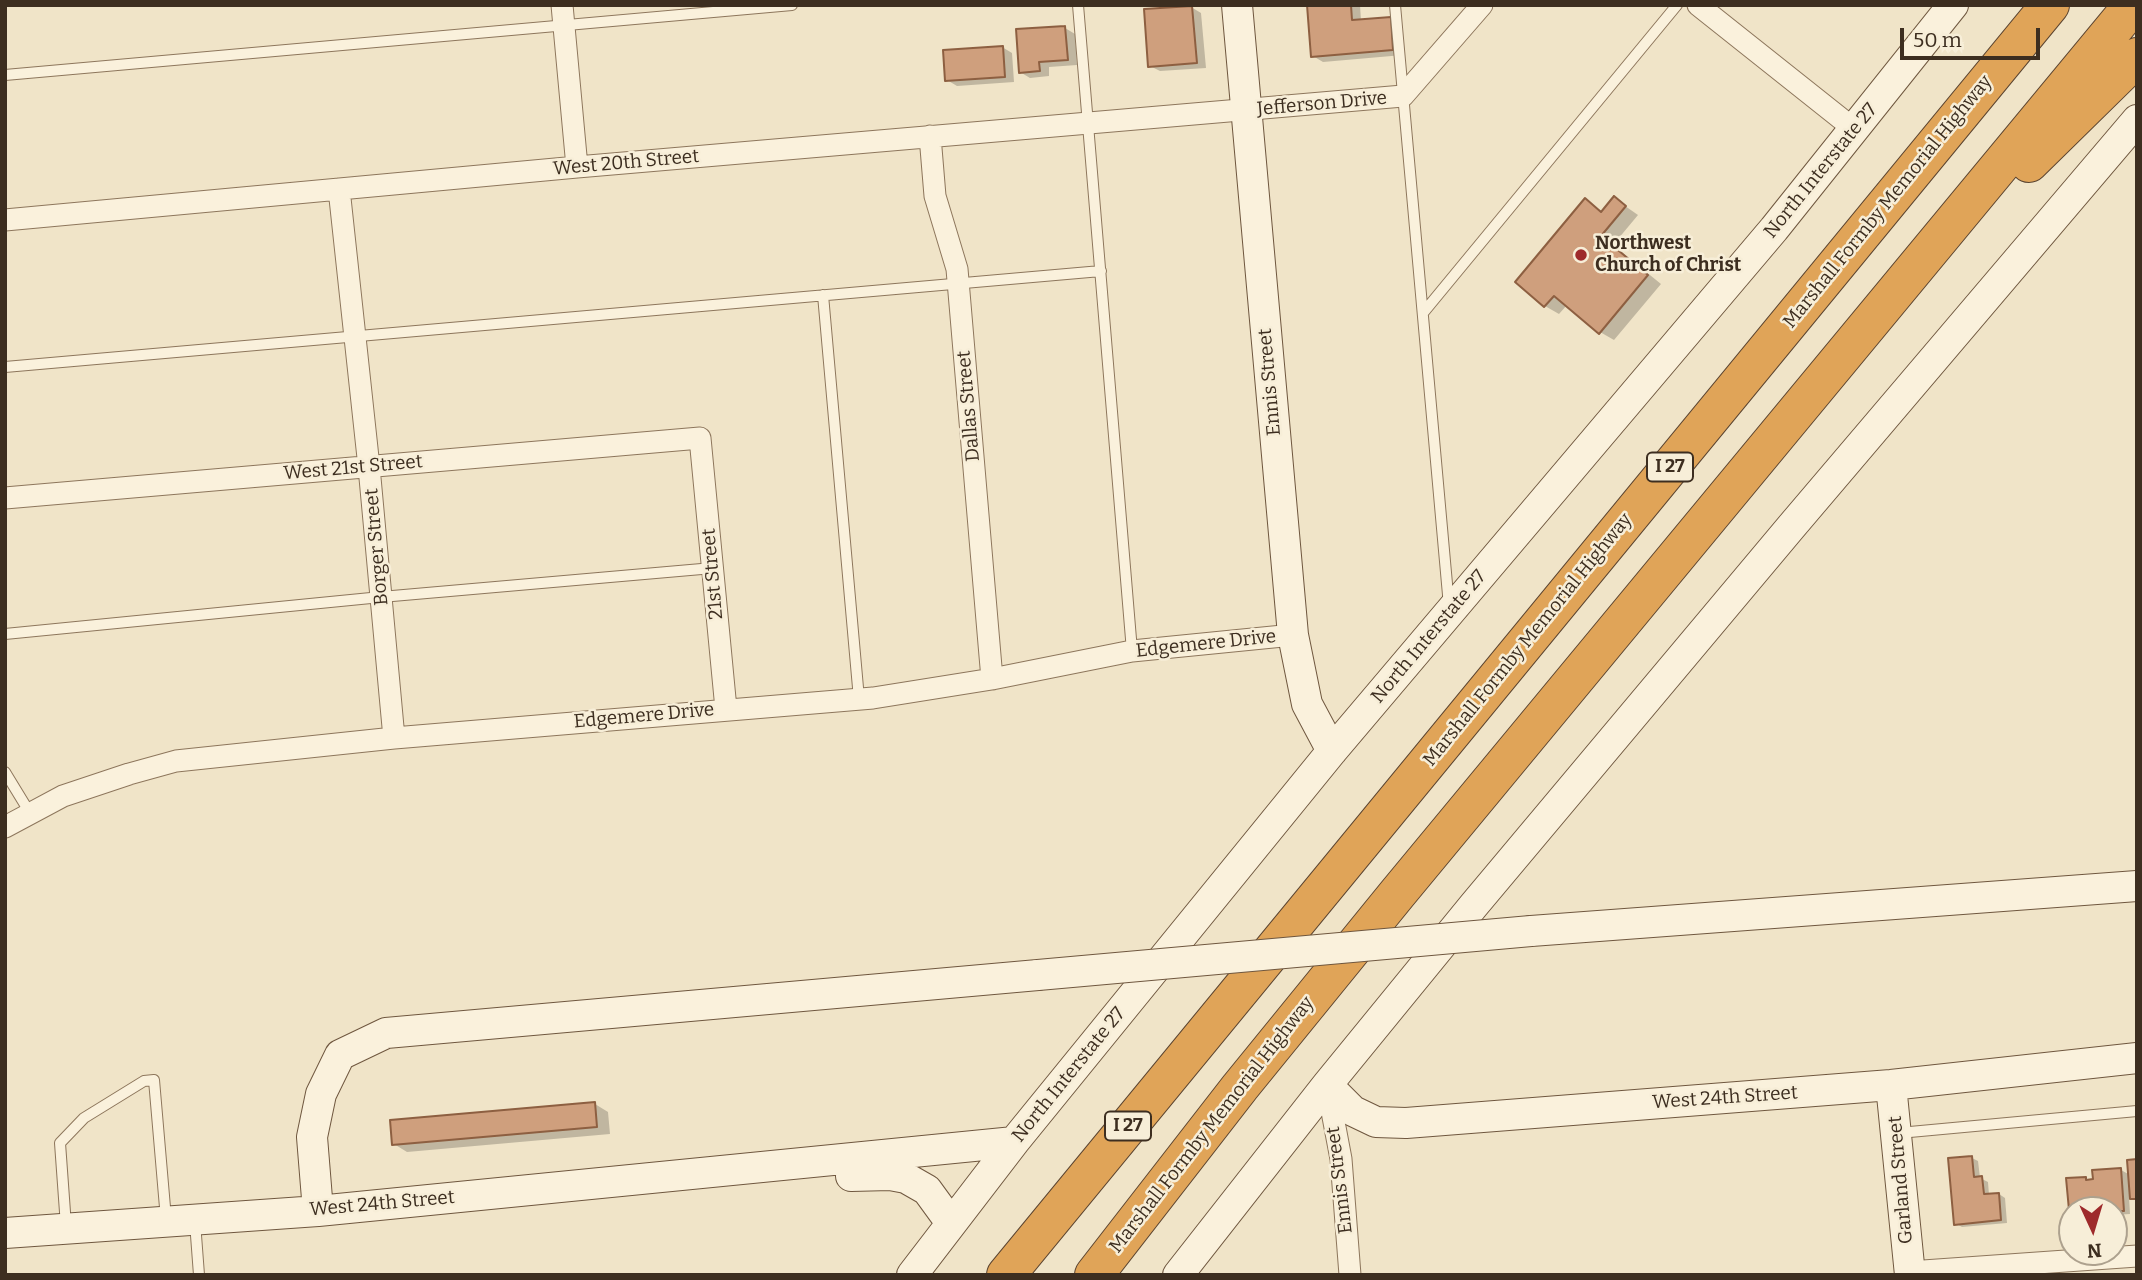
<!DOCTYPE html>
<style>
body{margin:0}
#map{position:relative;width:2142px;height:1280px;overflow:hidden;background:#f0e4c8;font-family:Bitter,serif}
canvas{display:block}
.frame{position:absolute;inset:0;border:7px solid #3d2e20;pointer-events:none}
.north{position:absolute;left:2058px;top:1196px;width:70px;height:70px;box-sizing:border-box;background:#f7eed8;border:2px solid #ada18e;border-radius:50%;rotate:176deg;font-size:19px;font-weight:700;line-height:28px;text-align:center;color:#3d2e20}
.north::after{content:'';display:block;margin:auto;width:24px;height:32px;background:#9e2a2b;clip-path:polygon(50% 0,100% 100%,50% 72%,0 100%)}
.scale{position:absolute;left:1900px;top:28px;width:140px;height:32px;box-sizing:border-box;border:4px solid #3d2e20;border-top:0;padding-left:9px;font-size:21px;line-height:24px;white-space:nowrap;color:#3d2e20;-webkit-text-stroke:5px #f7eed8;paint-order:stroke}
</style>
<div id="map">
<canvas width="2142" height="1280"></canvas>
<div class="frame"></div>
<div class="north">N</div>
<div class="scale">50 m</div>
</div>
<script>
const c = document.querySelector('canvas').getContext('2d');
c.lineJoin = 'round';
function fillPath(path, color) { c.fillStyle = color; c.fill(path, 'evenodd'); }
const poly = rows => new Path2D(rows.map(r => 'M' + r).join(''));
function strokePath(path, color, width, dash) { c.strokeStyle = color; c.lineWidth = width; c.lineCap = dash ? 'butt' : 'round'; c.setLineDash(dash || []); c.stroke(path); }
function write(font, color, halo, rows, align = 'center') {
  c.font = font + ' Bitter,serif'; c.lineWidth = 5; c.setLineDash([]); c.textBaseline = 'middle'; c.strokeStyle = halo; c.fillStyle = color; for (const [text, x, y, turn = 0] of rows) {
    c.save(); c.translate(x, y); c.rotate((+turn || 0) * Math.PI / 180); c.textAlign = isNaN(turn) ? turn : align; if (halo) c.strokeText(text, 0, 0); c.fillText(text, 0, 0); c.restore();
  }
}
const shadow = poly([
 [1309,5,1360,5,1361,21,1390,19,1403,55,1323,62,1313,56],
 [1191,7,1201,13,1206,68,1160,71,1150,66],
 [1065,28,1075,34,1077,65,1049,67,1049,76,1030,78,1020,72],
 [1002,47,1012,53,1014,82,957,86,947,80],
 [1615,199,1638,215,1613,245,1661,284,1614,340,1600,332,1567,305,1559,314,1545,306,1517,282,1585,200,1603,212],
 [595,1104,608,1112,610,1134,407,1152,394,1144],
 [1972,1158,1978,1161,1980,1178,1988,1182,1989,1195,1999,1194,2005,1198,2007,1223,1962,1227,1955,1223],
 [2137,1161,2137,1201,2129,1197,2130,1214,2114,1215,2114,1210,2070,1209,2085,1179,2090,1181,2121,1170,2130,1175]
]);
const building = poly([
 [1307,5,1351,5,1352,20,1391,17,1393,50,1311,57,1307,5],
 [1192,6,1197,63,1148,67,1144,9,1192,6],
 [1065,26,1068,60,1039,62,1040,71,1019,73,1016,29,1065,26],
 [1003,46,1005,77,945,81,943,50,1003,46],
 [1614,196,1626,206,1601,236,1648,275,1599,334,1554,296,1544,307,1515,282,1585,198,1601,212,1614,196],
 [595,1102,597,1127,392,1145,390,1120,595,1102],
 [1972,1156,1974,1177,1982,1176,1984,1194,1999,1193,2001,1220,1954,1225,1948,1158,1972,1156],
 [2137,1159,2137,1199,2130,1199,2127,1160,2137,1159],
 [2121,1168,2124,1211,2114,1211,2103,1210,2102,1208,2069,1210,2066,1178,2086,1177,2086,1180,2093,1179,2092,1170,2121,1168]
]);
const lane = poly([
 [1078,5,1132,651],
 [1395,5,1449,606],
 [5,75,792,5],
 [823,295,859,699],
 [1423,313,1677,5],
 [5,367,1101,271],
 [5,634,381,597,713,568],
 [5,772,30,813],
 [1899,1133,2137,1111],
 [195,1222,199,1275],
 [66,1226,60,1143,84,1118,144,1081,154,1080,166,1219]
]);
const street = poly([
 [562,5,577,167],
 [1698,5,1854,129],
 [930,136,935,196,957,269,992,679],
 [339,189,369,467,394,738],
 [5,220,577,167,1403,96,1482,5],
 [5,498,700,438,726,709],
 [5,827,63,796,129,774,176,761,394,738,873,698,992,679,1132,651,1293,635],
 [1327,1085,1341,1159,1350,1275],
 [1909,1272,2137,1256]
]);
const secondary = poly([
 [1237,5,1293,635,1307,704,1332,751],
 [1531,931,2137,886],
 [1327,1085,1353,1111,1376,1122,1406,1123,1891,1085,2137,1058],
 [1891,1085,1910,1275],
 [851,1176,890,1175,906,1178,927,1190,951,1223],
 [318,1211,312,1137,321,1094,340,1055,386,1033,1038,975],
 [5,1233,318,1211,1014,1142],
 [912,1275,1014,1142,1332,751,1774,229,1953,5],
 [1178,1275,1327,1085,1474,905,1791,527,2137,120]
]);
const highway = poly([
 [2029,163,2137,57],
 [1006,1275,2050,5],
 [1094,1275,1240,1087,1397,894,2133,5]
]);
const secondaryBridge = poly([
 [1038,975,1531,931]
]);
const markers = [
 [1581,255,7,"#9e2a2b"]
];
const shields = [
 [1670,467,46],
 [1128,1126,46]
];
const shieldNames = [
 ["I 27",1670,467],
 ["I 27",1128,1126]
];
const streetNames = [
 ["Jefferson Drive",1322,104,-5],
 ["West 20th Street",626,163,-5],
 ["North Interstate 27",1821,171,-51],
 ["Marshall Formby Memorial Highway",1888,202,-51],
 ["Ennis Street",1270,382,-95],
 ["Dallas Street",969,406,-95],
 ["West 21st Street",353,468,-5],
 ["Borger Street",377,547,-95],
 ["21st Street",713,574,-95],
 ["North Interstate 27",1429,637,-50],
 ["Marshall Formby Memorial Highway",1528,640,-51],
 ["Edgemere Drive",1206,644,-6],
 ["Edgemere Drive",644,716,-5],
 ["North Interstate 27",1069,1075,-51],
 ["West 24th Street",1725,1098,-4],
 ["Marshall Formby Memorial Highway",1212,1125,-52],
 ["Ennis Street",1340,1180,-97],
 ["Garland Street",1901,1180,-95],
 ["West 24th Street",382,1204,-5]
];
const poiNames = [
 ["Northwest",1595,244],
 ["Church of Christ",1595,266]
];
fillPath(shadow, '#0003');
fillPath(building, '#cf9f7d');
strokePath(building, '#8d5f41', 2);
strokePath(lane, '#8d765c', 12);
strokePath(street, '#8d765c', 23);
strokePath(secondary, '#6f573f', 32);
strokePath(highway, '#5b4430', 40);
strokePath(lane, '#faf1dc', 10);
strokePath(street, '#faf1dc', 21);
strokePath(secondary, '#faf1dc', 30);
strokePath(highway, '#e0a458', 38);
strokePath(secondaryBridge, '#6f573f', 32, []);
strokePath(secondaryBridge, '#faf1dc', 30);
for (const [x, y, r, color] of markers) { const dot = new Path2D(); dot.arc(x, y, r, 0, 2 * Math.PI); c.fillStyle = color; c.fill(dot); strokePath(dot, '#f7eed8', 2.5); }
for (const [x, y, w] of shields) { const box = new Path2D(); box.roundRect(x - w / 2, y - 14.5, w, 29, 5); c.fillStyle = '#f7eed8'; c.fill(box); strokePath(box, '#3d2e20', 2); }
write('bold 18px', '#3d2e20', null, shieldNames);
write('19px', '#3d2e20', '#f7eed8', streetNames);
write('bold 19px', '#3d2e20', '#f7eed8', poiNames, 'left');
</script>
